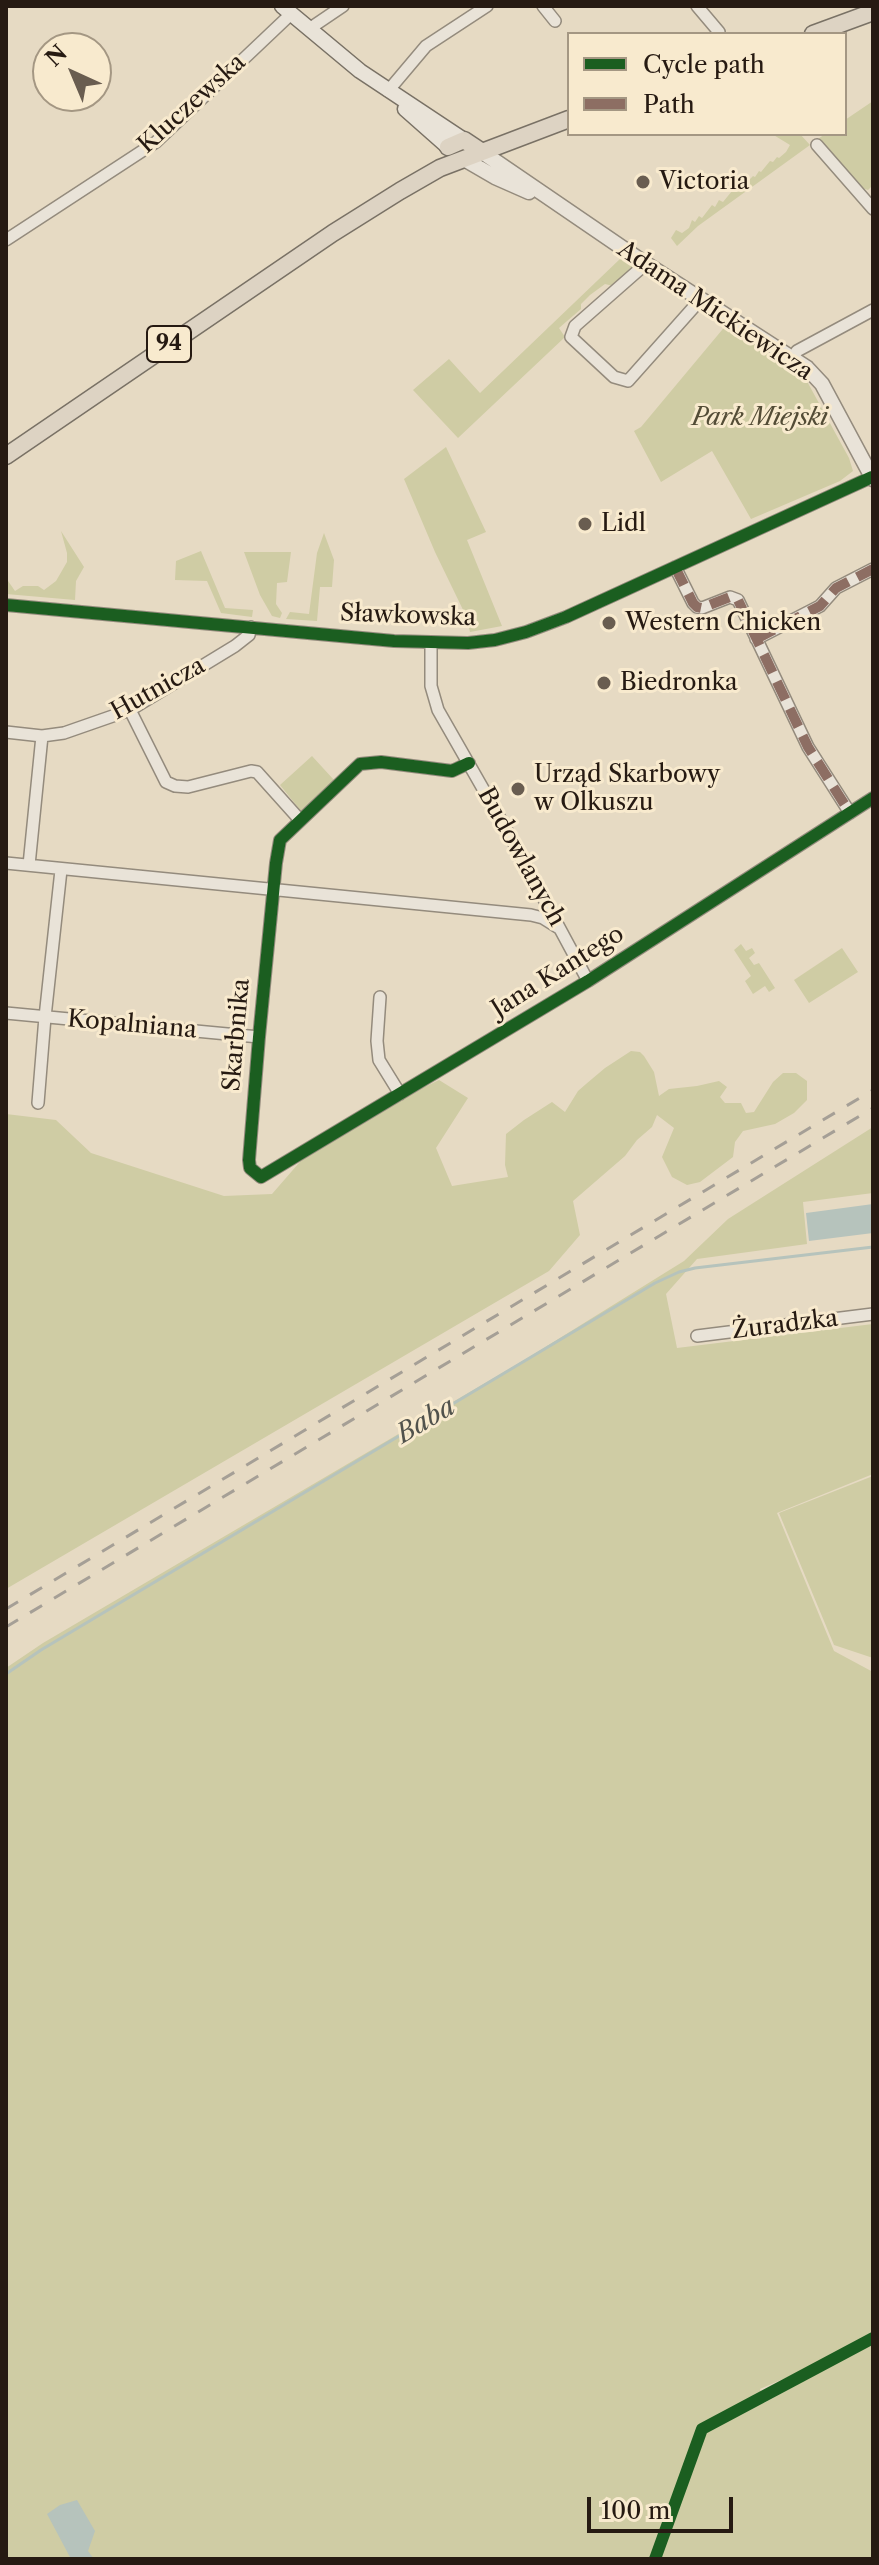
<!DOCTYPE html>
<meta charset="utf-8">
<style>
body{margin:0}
#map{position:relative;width:879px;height:2565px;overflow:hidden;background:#e6dac3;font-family:"Libre Caslon Text",serif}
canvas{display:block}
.frame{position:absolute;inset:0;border:8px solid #261a12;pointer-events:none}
.legend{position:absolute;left:567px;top:32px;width:280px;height:104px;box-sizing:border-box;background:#f8eace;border:2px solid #a49783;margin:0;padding:10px 14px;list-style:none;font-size:24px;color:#261a12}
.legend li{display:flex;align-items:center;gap:16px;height:40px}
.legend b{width:40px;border:2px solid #a49783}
.north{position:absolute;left:32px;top:32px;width:80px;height:80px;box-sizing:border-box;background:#f8eace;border:2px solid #a49783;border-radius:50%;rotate:316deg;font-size:22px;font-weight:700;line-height:32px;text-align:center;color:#261a12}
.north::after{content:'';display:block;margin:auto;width:28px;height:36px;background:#695d50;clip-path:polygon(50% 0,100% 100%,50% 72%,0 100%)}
.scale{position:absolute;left:587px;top:2497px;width:146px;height:36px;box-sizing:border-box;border:4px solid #261a12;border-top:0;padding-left:10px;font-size:24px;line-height:28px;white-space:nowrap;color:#261a12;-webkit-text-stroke:6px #f8eace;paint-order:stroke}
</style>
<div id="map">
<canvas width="879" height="2565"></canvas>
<div class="frame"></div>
<ul class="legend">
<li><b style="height:10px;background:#1b5e20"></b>Cycle path</li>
<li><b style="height:10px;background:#8d6e63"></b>Path</li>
</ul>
<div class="north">N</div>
<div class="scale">100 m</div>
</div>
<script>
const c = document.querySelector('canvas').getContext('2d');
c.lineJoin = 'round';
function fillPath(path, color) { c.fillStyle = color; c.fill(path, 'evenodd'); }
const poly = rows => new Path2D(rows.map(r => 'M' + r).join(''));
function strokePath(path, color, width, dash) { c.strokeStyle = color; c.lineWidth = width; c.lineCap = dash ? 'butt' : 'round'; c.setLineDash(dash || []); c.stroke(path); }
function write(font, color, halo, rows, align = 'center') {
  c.font = font + ' "Libre Caslon Text",serif'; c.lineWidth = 6; c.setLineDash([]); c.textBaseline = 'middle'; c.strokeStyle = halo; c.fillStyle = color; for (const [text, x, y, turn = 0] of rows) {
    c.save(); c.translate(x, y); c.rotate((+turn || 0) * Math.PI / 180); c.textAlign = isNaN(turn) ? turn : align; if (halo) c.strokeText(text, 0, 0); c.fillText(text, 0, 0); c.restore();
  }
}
const green = poly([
 [873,101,873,185,868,190,862,188,818,139,825,134,845,134,845,120],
 [772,134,800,134,810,145,698,226,677,246,671,238,676,230,682,233,689,228,692,220,695,222,699,216,702,218,712,205,715,207,719,200,723,202,732,191,735,192,739,186,741,188,753,176,755,177,759,171,761,172,770,161,773,162,777,157,779,158,786,152,790,145],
 [621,258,635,267,613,286,605,284,590,295,581,304,581,309,559,328,565,337,458,438,413,390,449,359,480,393],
 [727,324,803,374,849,458,853,471,840,481,751,519,712,451,661,482,634,431,641,427],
 [446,447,486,532,467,540,502,626,470,632,466,616,435,552,404,479],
 [61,531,84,567,76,581,75,600,6,594,6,578,15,591,23,586,38,586,44,590,56,581,67,562,67,553],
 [324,533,334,560,332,587,320,587,317,621,286,619,290,612,309,614,317,553],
 [201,551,225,608,253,610,252,617,221,613,207,581,175,580,176,561],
 [244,552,291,552,287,582,277,583,276,604,282,613,280,618,272,616,260,595],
 [312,756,334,780,301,811,280,785],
 [741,944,746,951,752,948,755,953,749,958,754,965,759,963,775,988,769,992,765,986,753,994,745,981,751,976,734,950],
 [842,948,858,972,809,1003,794,980],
 [631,1051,640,1052,644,1056,654,1072,659,1096,669,1089,697,1086,719,1081,727,1087,720,1097,725,1103,741,1103,746,1113,754,1112,773,1082,783,1073,796,1073,807,1081,807,1100,794,1113,775,1124,743,1131,735,1142,733,1157,700,1182,687,1185,672,1177,662,1157,674,1128,657,1115,652,1127,637,1140,625,1156,573,1201,580,1235,549,1271,6,1589,6,1114,56,1120,91,1153,224,1196,272,1194,305,1156,394,1102,439,1080,468,1098,436,1148,452,1186,508,1177,505,1165,506,1134,524,1120,552,1102,565,1112,578,1091,586,1084,605,1068],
 [873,1127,873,1193,803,1202,807,1244,697,1259,666,1294,677,1348,873,1324,873,1474,777,1513,834,1651,873,1672,873,2334,811,2367,760,2389,764,2403,873,2343,873,2559,6,2559,6,1668,43,1643,526,1359,684,1261,728,1219],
 [873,1476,873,1658,834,1645,779,1513]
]);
const water = poly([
 [873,1204,873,1233,809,1241,806,1213],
 [77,2500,95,2531,88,2551,94,2559,71,2559,47,2514,60,2505]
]);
const stream = poly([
 [6,1674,41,1650,655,1283,679,1272,695,1268,873,1247]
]);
const minor = poly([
 [543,6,555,21],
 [697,6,719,32],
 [309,29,343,6],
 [388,91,426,46,487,6],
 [817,145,873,209],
 [6,240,156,142,291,14],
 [643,262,641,268,575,326,571,337,614,377,628,381,701,299],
 [793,358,797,351,873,310],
 [675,567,693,603,697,607,702,608,730,597,738,600,808,747,850,813],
 [6,605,394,641,468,643,495,640,526,632,566,617,872,477],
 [756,639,820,606,836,588,873,569],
 [431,643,431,686,438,710,510,836,588,981],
 [130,710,166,782,175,786,188,787,251,771,257,772,300,820],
 [6,732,42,736,64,733,130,710,235,646,249,635,251,627],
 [469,763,452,771,381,762,360,764,280,840,276,863,259,1037,249,1160,250,1168,261,1177,588,981,873,798],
 [6,863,531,915,543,918,559,928],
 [29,865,42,736],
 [380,997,377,1041,379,1060,400,1094],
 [6,1013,259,1037],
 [38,1103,45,1017,61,870],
 [697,1336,873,1314]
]);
const tertiary = poly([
 [482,152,643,262,807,368,822,384,873,479],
 [464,159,495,177,529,192]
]);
const secondary = poly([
 [282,6,360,71,464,140],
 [405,109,448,147]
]);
const primary = poly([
 [813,34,873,12],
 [448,147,464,140,482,152],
 [6,456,333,233,400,191,440,168,569,119]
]);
const rail = poly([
 [6,1609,873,1090],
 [6,1627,873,1108]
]);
const quiet = poly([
 [675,567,693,603,697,607,702,608,730,597,738,600,808,747,850,813],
 [756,639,820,606,836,588,873,569]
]);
const cycleway = poly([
 [6,605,394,641,468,643,495,640,526,632,566,617,872,477],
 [469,763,452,771,381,762,360,764,280,840,276,863,259,1037,249,1160,250,1168,261,1177,588,981,873,798],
 [655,2559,702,2429,873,2338]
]);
const markers = [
 [643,182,8,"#695d50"],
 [585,524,8,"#695d50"],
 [609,623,8,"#695d50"],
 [604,683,8,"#695d50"],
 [518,789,8,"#695d50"]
];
const shields = [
 [169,344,44]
];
const shieldNames = [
 ["94",169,344]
];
const streetNames = [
 ["Kluczewska",192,104,-42],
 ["Adama Mickiewicza",715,311,34],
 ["Sławkowska",408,616,2],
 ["Hutnicza",158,689,-29],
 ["Budowlanych",521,857,61],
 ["Jana Kantego",558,972,-32],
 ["Kopalniana",132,1025,5],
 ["Skarbnika",237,1035,-85],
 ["Żuradzka",785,1325,-7]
];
const poiNames = [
 ["Victoria",659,182],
 ["Lidl",601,524],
 ["Western Chicken",625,623],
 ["Biedronka",620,683],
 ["Urząd Skarbowy",534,775],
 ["w Olkuszu",534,803]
];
const parkNames = [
 ["Park Miejski",760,418]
];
const waterNames = [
 ["Baba",426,1421,-31]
];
fillPath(green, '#cfcca4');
fillPath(water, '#b6c3bc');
strokePath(stream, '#b6c3bc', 3);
strokePath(minor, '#948b7d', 14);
strokePath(tertiary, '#948b7d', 17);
strokePath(secondary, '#797165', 17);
strokePath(primary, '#797165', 19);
strokePath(minor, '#e9e3d8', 11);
strokePath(tertiary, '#e9e3d8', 14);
strokePath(secondary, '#e9e3d8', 14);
strokePath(primary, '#ddd3c3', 16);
strokePath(rail, '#a59f96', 3, [14, 14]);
strokePath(quiet, '#8d6e63', 10, [20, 10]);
strokePath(cycleway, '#1b5e20', 12);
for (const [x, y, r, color] of markers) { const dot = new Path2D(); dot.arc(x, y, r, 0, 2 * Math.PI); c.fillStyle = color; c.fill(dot); strokePath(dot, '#f8eace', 3); }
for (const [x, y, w] of shields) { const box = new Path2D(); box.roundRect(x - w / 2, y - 18, w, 36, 6); c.fillStyle = '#f8eace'; c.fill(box); strokePath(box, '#261a12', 2); }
write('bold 22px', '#261a12', null, shieldNames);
write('24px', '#261a12', '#f8eace', streetNames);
write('24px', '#261a12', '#f8eace', poiNames, 'left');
write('italic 24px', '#534c36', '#f8eace', parkNames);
write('italic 26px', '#51524c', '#f8eace', waterNames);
</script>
